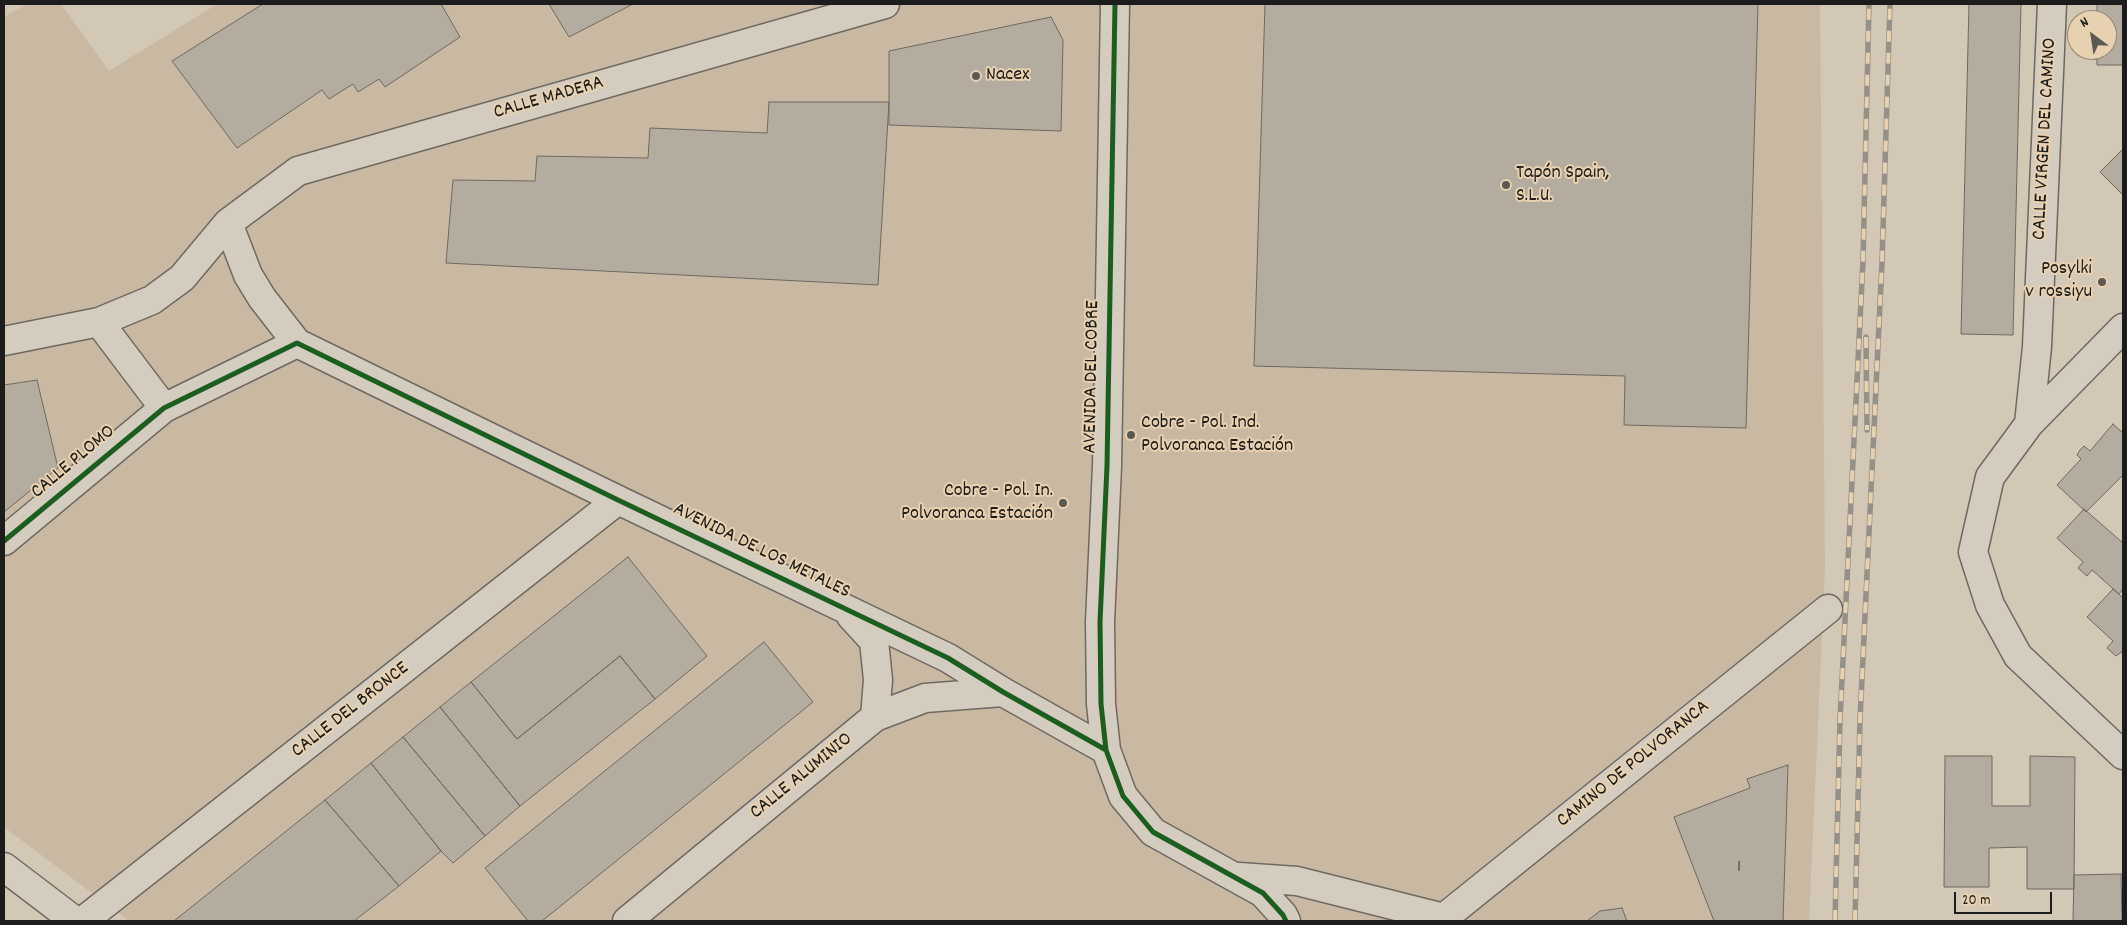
<!DOCTYPE html>
<meta charset="utf-8">
<style>
body{margin:0}
#map{position:relative;width:2127px;height:925px;overflow:hidden;background:#d3c7b6;font-family:Dekko,sans-serif}
canvas{display:block}
.frame{position:absolute;inset:0;border:5px solid #1c1c1c;pointer-events:none}
.north{position:absolute;left:2067px;top:10px;width:50px;height:50px;box-sizing:border-box;background:#e7d1b0;border:1px solid #968975;border-radius:50%;rotate:329deg;font-size:14px;font-weight:700;line-height:20px;text-align:center;color:#1c1c1c}
.north::after{content:'';display:block;margin:auto;width:18px;height:22px;background:#5c5852;clip-path:polygon(50% 0,100% 100%,50% 72%,0 100%)}
.scale{position:absolute;left:1954px;top:892px;width:98px;height:22px;box-sizing:border-box;border:2px solid #1c1c1c;border-top:0;padding-left:6px;font-size:15px;line-height:18px;white-space:nowrap;color:#1c1c1c;-webkit-text-stroke:4px #e7d1b0;paint-order:stroke}
</style>
<div id="map">
<canvas width="2127" height="925"></canvas>
<div class="frame"></div>
<div class="north">N</div>
<div class="scale">20 m</div>
</div>
<script>
const c = document.querySelector('canvas').getContext('2d');
c.lineJoin = 'round';
function fillPath(path, color) { c.fillStyle = color; c.fill(path, 'evenodd'); }
const poly = rows => new Path2D(rows.map(r => 'M' + r).join(''));
function strokePath(path, color, width, dash) { c.strokeStyle = color; c.lineWidth = width; c.lineCap = dash ? 'butt' : 'round'; c.setLineDash(dash || []); c.stroke(path); }
function write(font, color, halo, rows, align = 'center') {
  c.font = font + ' Dekko,sans-serif'; c.lineWidth = 4; c.setLineDash([]); c.textBaseline = 'middle'; c.strokeStyle = halo; c.fillStyle = color; for (const [text, x, y, turn = 0] of rows) {
    c.save(); c.translate(x, y); c.rotate((+turn || 0) * Math.PI / 180); c.textAlign = isNaN(turn) ? turn : align; if (halo) c.strokeText(text, 0, 0); c.fillText(text, 0, 0); c.restore();
  }
}
const built = poly([
 [27,4,61,4,109,71,217,4,1820,4,1825,568,1809,921,129,921,4,827,4,17]
]);
const building = poly([
 [263,4,441,4,460,37,385,87,379,79,358,92,353,84,329,99,322,90,237,148,172,61,263,4],
 [549,4,633,4,569,37,549,4],
 [1265,4,1758,4,1746,428,1624,425,1625,376,1254,366,1265,4],
 [1969,4,2021,4,2013,335,1961,334,1969,4],
 [2097,4,2123,4,2123,65,2097,65,2097,50,2107,50,2107,20,2097,20,2097,4],
 [1051,17,1063,40,1061,131,889,125,889,51,1051,17],
 [769,102,889,102,878,285,446,263,453,180,535,181,537,156,648,158,650,128,767,133,769,102],
 [2123,149,2123,195,2100,172,2123,149],
 [37,380,58,468,4,512,4,385,37,380],
 [2113,424,2123,433,2123,475,2086,512,2057,485,2081,459,2077,455,2080,450,2084,446,2090,451,2113,424],
 [2084,509,2123,543,2123,589,2119,594,2092,570,2087,576,2078,568,2083,562,2057,538,2084,509],
 [628,557,707,656,655,699,620,656,517,739,471,682,628,557],
 [2113,589,2123,598,2123,651,2116,656,2107,648,2113,641,2087,617,2113,589],
 [764,642,813,702,542,921,528,921,485,868,764,642],
 [620,656,655,699,520,806,440,707,471,682,517,739,620,656],
 [440,707,520,806,485,836,403,737,440,707],
 [403,737,485,836,453,863,441,851,371,763,403,737],
 [1945,756,1992,756,1992,806,2030,806,2030,756,2075,757,2074,889,2027,889,2027,847,1989,848,1989,887,1944,887,1945,756],
 [371,763,441,851,399,886,325,800,371,763],
 [1788,765,1783,921,1714,921,1674,817,1750,788,1747,779,1788,765],
 [325,800,399,886,354,921,174,921,325,800],
 [2121,874,2122,921,2073,921,2074,875,2121,874],
 [1622,908,1627,921,1587,921,1600,911,1622,908]
]);
const minor = poly([
 [1115,4,1107,466,1100,622,1101,704,1106,750,1123,796,1153,832,1263,893,1283,915,1286,921],
 [99,322,152,300,182,278,228,223],
 [2123,328,2029,424,1990,477,1973,552,1990,605,2018,656,2123,755],
 [4,341,99,322,164,408],
 [297,343,262,298,248,275,228,223,298,171,885,4],
 [2029,424,2037,347,2052,4],
 [4,541,164,408,297,343,618,500,948,658,1003,692,1106,750],
 [851,616,874,641,878,680,875,717],
 [1239,877,1297,881,1444,918],
 [83,921,618,500],
 [627,921,875,717,925,698,1003,692],
 [1440,921,1828,609]
]);
const secondary = poly([
 [4,867,75,921]
]);
const rail = poly([
 [1866,337,1867,430],
 [1835,921,1840,720,1863,261,1869,4],
 [1855,921,1860,720,1882,262,1890,4]
]);
const cycleway = poly([
 [1115,4,1107,466,1100,622,1101,704,1106,750,1123,796,1153,832,1263,893,1283,915,1286,921],
 [4,541,164,408,297,343,618,500,948,658,1003,692,1106,750]
]);
const markers = [
 [976,76,5,"#5c5852"],
 [1506,185,5,"#5c5852"],
 [2102,282,5,"#5c5852"],
 [1131,435,5,"#5c5852"],
 [1063,503,5,"#5c5852"]
];
const numberNames = [
 ["1",1739,869]
];
const poiNames = [
 ["Nacex",986,76],
 ["Tapón Spain,",1516,174],
 ["S.L.U.",1516,197],
 ["Posylki",2092,270,"right"],
 ["v rossiyu",2092,293,"right"],
 ["Cobre - Pol. Ind.",1141,424],
 ["Polvoranca Estación",1141,447],
 ["Cobre - Pol. In.",1053,492,"right"],
 ["Polvoranca Estación",1053,515,"right"]
];
const streetNames = [
 ["CALLE MADERA",549,99,-16],
 ["CALLE VIRGEN DEL CAMINO",2046,139,-87],
 ["AVENIDA DEL COBRE",1093,377,-89],
 ["CALLE PLOMO",74,463,-40],
 ["AVENIDA DE LOS METALES",761,552,26],
 ["CALLE DEL BRONCE",351,711,-38],
 ["CAMINO DE POLVORANCA",1634,765,-39],
 ["CALLE ALUMINIO",802,777,-39]
];
fillPath(built, '#c9b9a3');
fillPath(building, '#b5aca0');
strokePath(building, '#6e6961', 1);
strokePath(minor, '#6e6961', 31);
strokePath(secondary, '#6e6961', 31);
strokePath(minor, '#d5ccc0', 28);
strokePath(secondary, '#d5ccc0', 28);
strokePath(rail, '#969188', 5.5);
strokePath(rail, '#e7d1b0', 4, [11]);
strokePath(cycleway, '#1b5e20', 5);
for (const [x, y, r, color] of markers) { const dot = new Path2D(); dot.arc(x, y, r, 0, 2 * Math.PI); c.fillStyle = color; c.fill(dot); strokePath(dot, '#e7d1b0', 2); }
write('18px', '#42403d', null, numberNames);
write('20px', '#1c1c1c', '#e7d1b0', poiNames, 'left');
write('20px', '#1c1c1c', '#e7d1b0', streetNames);
</script>
